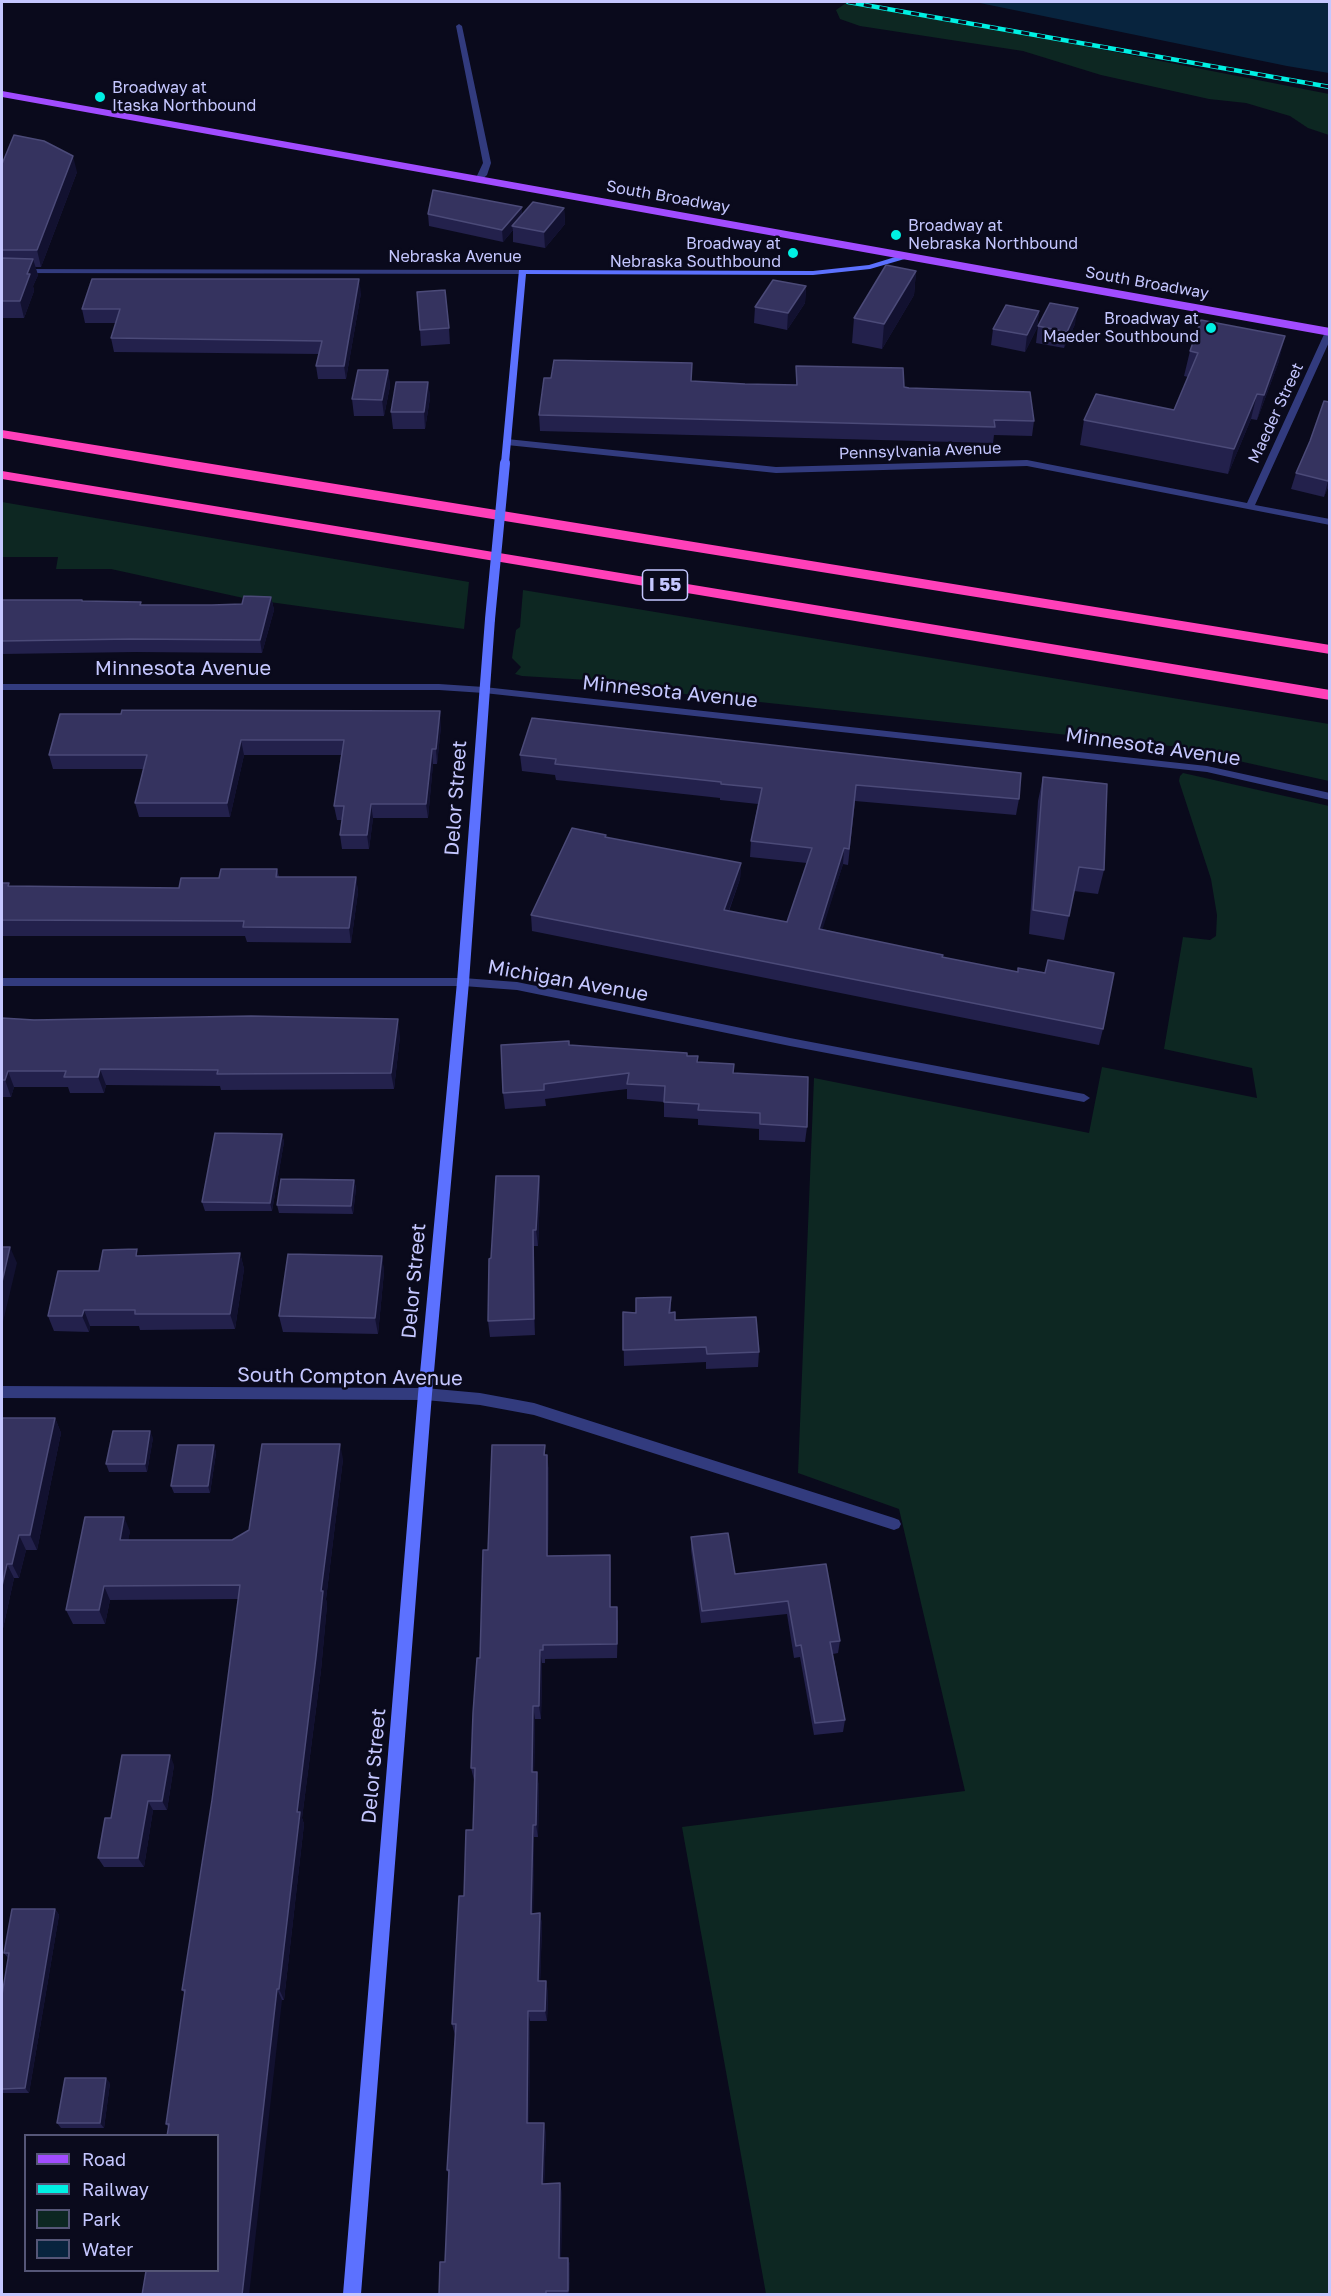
<!DOCTYPE html>
<style>
body{margin:0}
#map{position:relative;width:1331px;height:2296px;overflow:hidden;background:#0a0a1c;font-family:"Golos Text",sans-serif}
canvas{display:block}
.frame{position:absolute;inset:0;border:3px solid #c5c7ff;pointer-events:none}
.legend{position:absolute;left:24px;top:2134px;width:195px;height:138px;box-sizing:border-box;background:#0a0a1c;border:2px solid #555677;margin:0;padding:8px 10px;list-style:none;font-size:18px;color:#c5c7ff}
.legend li{display:flex;align-items:center;gap:12px;height:30px}
.legend b{width:30px;border:2px solid #555677}
</style>
<div id="map">
<canvas width="1331" height="2296"></canvas>
<div class="frame"></div>
<ul class="legend">
<li><b style="height:8px;background:#a14cff"></b>Road</li>
<li><b style="height:8px;background:#00f0e3"></b>Railway</li>
<li><b style="height:16px;background:#0d2722"></b>Park</li>
<li><b style="height:16px;background:#08243e"></b>Water</li>
</ul>
</div>
<script>
const c = document.querySelector('canvas').getContext('2d');
c.lineJoin = 'round';
function fillPath(path, color) { c.fillStyle = color; c.fill(path, 'evenodd'); }
const poly = rows => new Path2D(rows.map(r => 'M' + r).join(''));
function strokePath(path, color, width, dash) { c.strokeStyle = color; c.lineWidth = width; c.lineCap = dash ? 'butt' : 'round'; c.setLineDash(dash || []); c.stroke(path); }
function write(font, color, halo, rows, align = 'center') {
  c.font = font + ' "Golos Text",sans-serif'; c.lineWidth = 5; c.setLineDash([]); c.textBaseline = 'middle'; c.strokeStyle = halo; c.fillStyle = color; for (const [text, x, y, turn = 0] of rows) {
    c.save(); c.translate(x, y); c.rotate((+turn || 0) * Math.PI / 180); c.textAlign = isNaN(turn) ? turn : align; if (halo) c.strokeText(text, 0, 0); c.fillText(text, 0, 0); c.restore();
  }
}
const green = poly([
 [846,3,865,3,1329,94,1329,135,1308,128,1290,116,1246,103,1209,99,1101,75,1023,51,860,26,840,19,836,10],
 [2,502,469,582,464,629,248,599,111,569,56,569,58,557,2,557],
 [523,590,1329,724,1329,781,1171,746,610,686,605,681,522,676,515,674,521,667,512,658,516,630,520,627],
 [1183,773,1329,806,1329,2294,766,2294,682,1827,965,1791,899,1509,798,1473,814,1078,1089,1133,1102,1067,1257,1098,1252,1068,1164,1049,1183,937,1210,940,1216,936,1217,915,1211,879,1179,781,1180,776]
]);
const water = poly([
 [975,2,1329,2,1329,73,1287,66]
]);
const street = poly([
 [459,24,462,26,491,163,487,175,479,182,475,180,483,163,456,26,459,24],
 [2,269,522,270,526,272,522,274,2,273,2,269],
 [1326,330,1330,330,1330,340,1255,505,1330,519,1330,525,1027,466,776,473,507,445,503,442,507,439,776,467,1027,460,1247,503,1326,330],
 [2,684,439,684,484,687,1207,766,1330,793,1330,800,1207,772,484,693,439,690,2,690,2,684],
 [2,978,463,978,517,982,790,1038,1084,1094,1090,1098,1084,1102,790,1046,517,990,463,986,2,986,2,978],
 [2,1386,425,1388,480,1393,534,1403,894,1518,899,1520,901,1524,899,1528,894,1530,534,1415,480,1405,425,1400,2,1398,2,1386]
]);
const secondary = poly([
 [905,254,909,256,908,258,870,269,813,275,526,274,509,463,505,466,501,463,519,270,813,271,869,265,905,254],
 [490,616,495,619,469,982,432,1394,361,2294,343,2294,418,1394,457,982,485,619,490,616]
]);
const primary = poly([
 [2,91,1330,328,1330,336,2,97,2,91]
]);
const highway = poly([
 [2,430,1330,645,1330,654,176,468,2,438,2,430],
 [2,471,1330,690,1330,700,2,479,2,471]
]);
const rail = poly([
 [848,2,1330,87]
]);
const secondaryBridge = poly([
 [490,619,505,463]
]);
const wall = poly([
 [2,164,77,172,41,267,35,267,38,275,33,286,34,291,24,318,2,318],
 [564,208,565,224,545,248,513,242,513,230,503,242,429,226,428,214,522,215],
 [916,271,914,295,882,349,852,343,854,318],
 [806,286,805,303,787,330,754,323,755,307],
 [361,293,346,379,318,379,316,366,319,354,114,352,111,338,116,323,85,323,82,309],
 [1039,311,1037,328,1025,352,991,345,993,329],
 [1075,324,1064,348,1036,343,1038,326],
 [449,328,450,344,421,346,420,330],
 [1190,351,1279,361,1257,420,1251,419,1228,474,1080,445,1084,420,1174,410,1188,377,1184,376],
 [796,366,904,387,1034,421,1032,436,994,435,993,443,540,431,539,415,692,381,745,384,796,385],
 [388,370,390,386,384,416,354,416,352,399],
 [428,382,430,398,425,429,393,429,391,412],
 [1329,403,1329,487,1328,487,1324,497,1291,489,1296,473],
 [271,597,274,610,262,653,135,652,2,654,2,600,82,600,83,601,142,605,212,605,242,604],
 [441,726,437,764,433,764,428,818,373,818,369,849,342,849,340,835,342,820,337,820,334,806,341,755,244,755,230,817,139,817,135,803,144,769,53,769,49,755],
 [520,755,1019,799,1016,815,855,801,848,865,843,864,822,929,942,957,1103,1029,1099,1045,532,931,531,915,606,838,741,863,740,879,729,911,787,922,807,863,750,857,751,841,758,804,720,800,720,798,556,780,555,775,522,771],
 [1043,777,1104,870,1098,894,1074,891,1064,940,1029,934,1038,801],
 [277,869,279,877,356,877,358,892,351,943,247,942,245,936,2,936,2,883,10,886,179,888,219,878],
 [2,1018,400,1036,394,1089,221,1090,220,1086,106,1085,104,1093,70,1093,68,1087,14,1087,11,1097,2,1097],
 [569,1045,687,1056,698,1062,734,1073,807,1127,805,1142,759,1140,759,1129,698,1125,698,1119,664,1117,664,1102,627,1099,627,1089,545,1099,546,1106,505,1109,503,1093],
 [282,1134,284,1142,272,1211,205,1211,202,1202],
 [539,1176,540,1192,538,1246,534,1246,535,1335,490,1337,488,1321,491,1258],
 [354,1180,356,1188,353,1214,279,1213,277,1205],
 [240,1253,244,1269,235,1329,140,1330,139,1326,90,1326,89,1332,54,1331,48,1316,99,1271,140,1256],
 [382,1256,384,1272,378,1334,283,1332,279,1316],
 [671,1297,671,1313,675,1320,759,1352,758,1367,706,1369,706,1362,624,1366,623,1312,636,1313],
 [2,1418,55,1418,61,1433,37,1550,26,1550,19,1578,14,1578,2,1633],
 [153,1438,147,1472,109,1472,106,1464],
 [214,1445,216,1453,210,1493,174,1493,171,1486],
 [545,1445,545,1455,549,1470,548,1556,610,1555,610,1607,618,1621,617,1658,545,1659,545,1663,542,1663,541,1719,535,1719,534,1772,539,1785,538,1837,534,1837,533,1914,540,1913,542,1925,540,1981,548,1991,547,2021,530,2021,529,2123,546,2132,544,2184,562,2192,561,2258,568,2258,570,2265,569,2295,439,2295,445,2262,449,2175,447,2170,455,2035,452,2024,464,1896,473,1830,475,1780,474,1780,471,1768,488,1550],
 [343,1459,326,1599,327,1605,321,1670,302,1818,304,1824,284,2000,282,2000,168,2127,166,2124,185,1994,182,1990,212,1800,238,1599,110,1600,105,1624,73,1624,66,1610,130,1531,128,1540,232,1540,249,1530],
 [691,1537,735,1574,826,1564,840,1641,838,1653,833,1654,845,1720,843,1732,814,1735,800,1657,794,1658,787,1614,701,1623,691,1550],
 [174,1765,167,1810,153,1810,144,1867,104,1867,98,1858,111,1818],
 [55,1909,59,1915,29,2093,2,2093,2,1995,8,1958,4,1953],
 [110,2083,104,2128,61,2128,57,2123]
]);
const shadedWall = poly([
 [73,156,77,172,41,267,37,250],
 [522,207,522,219,512,226,513,230,503,242,502,230],
 [564,208,565,224,545,248,544,232],
 [33,259,38,275,33,286,34,291,24,318,20,301,27,274],
 [916,271,914,295,882,349,884,324],
 [359,279,361,293,346,379,344,366],
 [806,286,805,303,787,330,788,313],
 [1078,308,1075,324,1064,348,1067,332],
 [1039,311,1037,328,1025,352,1027,335],
 [1285,336,1279,361,1257,420,1264,395],
 [388,370,390,386,384,416,382,400],
 [428,382,430,398,425,429,424,412],
 [1257,394,1251,419,1228,474,1234,449],
 [1329,478,1328,487,1324,497,1328,481],
 [271,597,274,610,262,653,260,640],
 [440,711,441,726,437,764,436,749],
 [241,740,244,755,230,817,227,803],
 [432,749,433,764,428,818,426,804],
 [371,804,373,818,369,849,367,835],
 [844,848,843,864,818,944,819,929],
 [741,863,740,879,723,926,724,910],
 [356,877,358,892,351,943,349,928],
 [398,1019,400,1036,394,1089,391,1073],
 [100,1069,106,1085,104,1093,98,1077],
 [8,1071,14,1087,11,1097,5,1080],
 [282,1134,284,1142,272,1211,270,1203],
 [539,1176,540,1192,538,1246,536,1230],
 [354,1180,356,1188,353,1214,351,1206],
 [533,1230,534,1246,535,1335,534,1319],
 [10,1247,17,1263,2,1326,2,1282],
 [240,1253,244,1269,235,1329,230,1314],
 [382,1256,384,1272,378,1334,375,1318],
 [84,1310,90,1326,89,1332,82,1316],
 [55,1418,61,1433,37,1550,30,1535],
 [150,1431,153,1438,147,1472,145,1464],
 [340,1444,343,1459,326,1599,327,1605,321,1670,302,1818,304,1824,284,2000,279,1989,297,1812,321,1591],
 [214,1445,216,1453,210,1493,208,1486],
 [547,1455,549,1470,548,1570,547,1556],
 [124,1517,130,1531,126,1554,120,1540],
 [19,1535,26,1550,19,1578,12,1564],
 [610,1555,611,1569,610,1621],
 [7,1564,14,1578,2,1633,2,1586],
 [104,1586,110,1600,105,1624,99,1610],
 [540,1650,542,1663,541,1719,539,1706],
 [533,1706,535,1719,534,1785,532,1772],
 [170,1755,174,1765,167,1810,162,1801],
 [537,1772,539,1785,538,1837,536,1825],
 [148,1801,153,1810,144,1867,138,1858],
 [533,1825,534,1837,533,1925,531,1914],
 [55,1909,59,1915,29,2093,25,2088],
 [540,1913,542,1925,540,1991,538,1981],
 [546,1981,548,1991,547,2021,545,2011],
 [277,1989,282,2000,249,2295,242,2295],
 [528,2011,530,2021,529,2132,527,2123],
 [106,2078,110,2083,104,2128,100,2123],
 [544,2123,546,2132,544,2192,542,2184],
 [560,2183,562,2192,561,2265,559,2258],
 [568,2258,570,2265,569,2295,568,2291]
]);
const building = poly([
 [14,135,44,141,73,156,37,250,2,250,2,164,14,135],
 [433,190,522,207,502,230,428,214,433,190],
 [533,202,564,208,544,232,512,226,533,202],
 [2,258,33,259,27,274,30,274,20,301,2,301,2,258],
 [886,265,916,271,884,324,854,318,886,265],
 [92,279,359,279,344,366,316,366,322,341,111,338,120,309,82,309,92,279],
 [773,280,806,286,788,313,755,307,773,280],
 [445,290,449,328,420,330,417,292,445,290],
 [1050,303,1078,308,1067,332,1038,326,1050,303],
 [1006,305,1039,311,1027,335,993,329,1006,305],
 [1201,320,1285,336,1264,395,1257,394,1234,449,1084,420,1096,394,1174,410,1198,353,1190,351,1201,320],
 [554,360,692,363,691,381,745,384,797,385,796,366,903,368,904,387,909,388,1030,392,1034,421,994,420,995,427,539,415,544,378,551,378,554,360],
 [358,370,388,370,382,400,352,399,358,370],
 [396,382,428,382,424,412,391,412,396,382],
 [1324,401,1329,402,1329,478,1328,481,1296,473,1310,441,1324,401],
 [244,596,271,597,260,640,131,639,2,641,2,600,82,600,82,601,141,602,140,605,212,605,242,604,244,596],
 [122,710,440,711,436,749,432,749,426,804,371,804,367,835,340,835,344,806,334,806,344,740,241,740,227,803,135,803,147,755,49,755,60,714,121,714,122,710],
 [532,718,1021,773,1019,799,856,785,849,849,844,848,819,929,943,955,942,957,1018,972,1018,968,1045,973,1048,960,1114,973,1103,1029,531,915,572,828,606,835,605,837,741,863,724,910,787,922,812,848,751,841,762,788,721,784,721,782,555,764,556,759,520,755,532,718],
 [1043,777,1107,784,1104,870,1079,867,1069,916,1033,910,1043,777],
 [221,869,277,869,276,877,356,877,349,928,243,927,244,921,2,920,2,883,9,883,8,886,179,888,181,878,219,878,221,869],
 [251,1016,398,1019,391,1073,217,1074,218,1070,100,1069,98,1077,64,1077,66,1071,8,1071,5,1080,2,1080,2,1018,34,1020,251,1016],
 [569,1041,569,1045,687,1053,687,1056,698,1056,697,1062,734,1064,733,1073,808,1077,807,1127,760,1124,760,1113,698,1110,699,1104,664,1102,665,1086,627,1084,629,1073,544,1084,544,1090,503,1093,501,1045,569,1041],
 [215,1133,282,1134,270,1203,202,1202,215,1133],
 [496,1176,539,1176,536,1230,533,1230,534,1319,488,1321,489,1259,491,1258,496,1176],
 [281,1179,354,1180,351,1206,277,1205,281,1179],
 [2,1247,10,1247,2,1282,2,1247],
 [137,1249,136,1256,240,1253,230,1314,135,1314,135,1310,84,1310,82,1316,48,1316,58,1271,99,1271,103,1250,137,1249],
 [288,1254,382,1256,375,1318,279,1316,288,1254],
 [671,1297,669,1313,675,1312,675,1320,756,1317,759,1352,707,1354,706,1347,623,1350,623,1312,636,1313,636,1298,671,1297],
 [2,1418,55,1418,30,1535,19,1535,12,1564,7,1564,2,1586,2,1418],
 [113,1431,150,1431,145,1464,106,1464,113,1431],
 [262,1444,340,1444,321,1591,323,1591,316,1657,297,1812,300,1812,279,1989,277,1989,242,2295,142,2295,146,2271,218,2271,218,2136,167,2136,169,2124,166,2124,185,1990,182,1990,212,1800,240,1585,104,1586,99,1610,66,1610,85,1517,124,1517,120,1540,232,1540,249,1530,262,1444],
 [178,1445,214,1445,208,1486,171,1486,178,1445],
 [492,1445,545,1445,544,1455,547,1455,547,1556,610,1555,610,1607,617,1607,617,1644,543,1645,543,1650,540,1650,539,1706,533,1706,532,1772,537,1772,536,1825,533,1825,531,1914,540,1913,538,1981,546,1981,545,2011,528,2011,527,2123,544,2123,542,2184,560,2183,559,2258,568,2258,568,2291,546,2291,546,2295,439,2295,440,2262,445,2262,449,2170,447,2170,456,2024,452,2024,459,1896,464,1896,466,1830,473,1830,475,1768,471,1768,473,1713,477,1658,480,1658,483,1550,488,1550,492,1445],
 [728,1533,735,1574,826,1564,840,1641,830,1642,845,1720,815,1723,801,1645,796,1646,788,1601,702,1611,691,1537,728,1533],
 [122,1755,170,1755,162,1801,148,1801,138,1858,98,1858,105,1818,111,1818,122,1755],
 [12,1909,55,1909,25,2088,2,2089,2,1995,9,1953,4,1953,12,1909],
 [65,2078,106,2078,100,2123,57,2123,65,2078]
]);
const markers = [
 [100,97,6,"#00f0e3"],
 [896,235,6,"#00f0e3"],
 [793,253,6,"#00f0e3"],
 [1211,328,6,"#00f0e3"]
];
const farPoinames = [
 ["Broadway at",112,88],
 ["Itaska Northbound",112,106],
 ["Broadway at",908,226],
 ["Nebraska Northbound",908,244],
 ["Broadway at",781,244,"right"],
 ["Nebraska Southbound",781,262,"right"],
 ["Broadway at",1199,319,"right"],
 ["Maeder Southbound",1199,337,"right"]
];
const farStreetnames = [
 ["South Broadway",668,197,10],
 ["Nebraska Avenue",455,257],
 ["South Broadway",1147,283,10],
 ["Maeder Street",1276,413,-65],
 ["Pennsylvania Avenue",920,451,-2]
];
const shields = [
 [665,585,45]
];
const shieldNames = [
 ["I 55",665,585]
];
const streetNames = [
 ["Minnesota Avenue",183,669],
 ["Minnesota Avenue",670,692,6],
 ["Minnesota Avenue",1153,747,8],
 ["Delor Street",456,798,-86],
 ["Michigan Avenue",568,981,10],
 ["Delor Street",414,1281,-85],
 ["South Compton Avenue",350,1377,1],
 ["Delor Street",374,1766,-85]
];
fillPath(green, '#0d2722');
fillPath(water, '#08243e');
fillPath(street, '#323b7e');
fillPath(secondary, '#5c71ff');
fillPath(primary, '#a14cff');
fillPath(highway, '#ff40b9');
strokePath(rail, '#00f0e3', 4.5);
strokePath(rail, '#0a0a1c', 3, [8]);
strokePath(secondaryBridge, '#5c71ff', 10);
fillPath(wall, '#23214c');
fillPath(shadedWall, '#121130');
fillPath(building, '#35335f');
strokePath(building, '#4b4a78', 1.5);
for (const [x, y, r, color] of markers) { const dot = new Path2D(); dot.arc(x, y, r, 0, 2 * Math.PI); c.fillStyle = color; c.fill(dot); strokePath(dot, '#0a0a1c', 2); }
write('16px', '#c5c7ff', '#0a0a1c', farPoinames, 'left');
write('16px', '#c5c7ff', '#0a0a1c', farStreetnames);
for (const [x, y, w] of shields) { const box = new Path2D(); box.roundRect(x - w / 2, y - 15, w, 30, 4.5); c.fillStyle = '#0a0a1c'; c.fill(box); strokePath(box, '#c5c7ff', 1.5); }
write('bold 18px', '#c5c7ff', null, shieldNames);
write('20px', '#c5c7ff', '#0a0a1c', streetNames);
</script>
